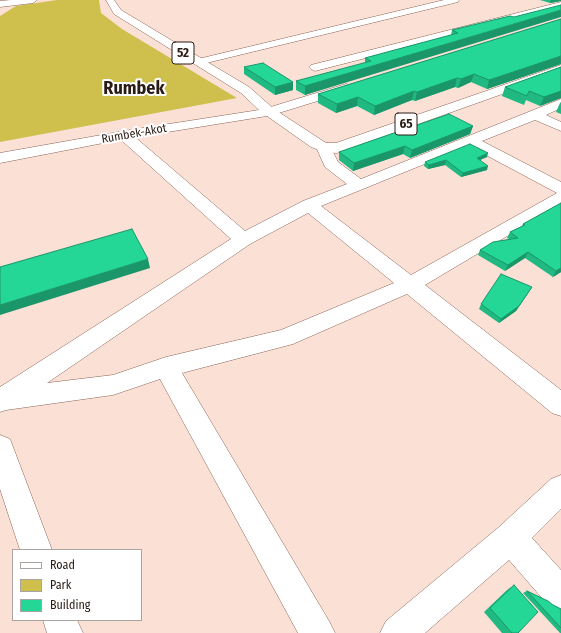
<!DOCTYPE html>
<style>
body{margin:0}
#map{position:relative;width:561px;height:633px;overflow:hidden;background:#fbe0d6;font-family:"Fira Sans Condensed",sans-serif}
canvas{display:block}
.legend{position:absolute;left:12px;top:549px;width:130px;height:72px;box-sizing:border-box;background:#fff;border:1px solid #aaa4a1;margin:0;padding:5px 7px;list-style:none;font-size:12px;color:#2b1b15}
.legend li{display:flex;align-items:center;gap:8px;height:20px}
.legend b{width:20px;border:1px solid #aaa4a1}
</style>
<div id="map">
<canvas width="561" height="633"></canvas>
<ul class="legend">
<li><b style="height:5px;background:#fff"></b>Road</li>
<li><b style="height:11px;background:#cfc04e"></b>Park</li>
<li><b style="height:11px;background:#25d797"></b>Building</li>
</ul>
</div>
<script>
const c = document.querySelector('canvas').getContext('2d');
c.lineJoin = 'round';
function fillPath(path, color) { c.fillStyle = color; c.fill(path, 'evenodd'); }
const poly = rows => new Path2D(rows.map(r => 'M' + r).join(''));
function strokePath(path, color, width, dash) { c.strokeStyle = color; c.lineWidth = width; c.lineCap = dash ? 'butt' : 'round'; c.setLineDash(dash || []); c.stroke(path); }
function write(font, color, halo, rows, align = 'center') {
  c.font = font + ' "Fira Sans Condensed",sans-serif'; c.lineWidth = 4; c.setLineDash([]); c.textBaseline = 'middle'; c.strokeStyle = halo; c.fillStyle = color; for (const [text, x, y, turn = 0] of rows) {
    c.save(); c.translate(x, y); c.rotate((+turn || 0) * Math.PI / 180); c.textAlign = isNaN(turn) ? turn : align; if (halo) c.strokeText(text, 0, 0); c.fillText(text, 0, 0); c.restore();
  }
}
const green = poly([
 [57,0,99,0,101,13,122,29,237,98,0,142,0,16,16,6]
]);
const minor = poly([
 [11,0,37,0,33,3,0,7,0,1,11,0],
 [444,0,459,0,458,2,198,65,194,64,192,62,194,60,198,59,444,0],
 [561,2,561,8,315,71,311,69,309,67,311,65,561,2],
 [346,84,350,85,352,88,350,91,269,116,264,115,262,112,264,109,346,84],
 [561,99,561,108,546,115,561,122,561,131,535,120,482,141,561,182,561,204,425,285,561,390,561,416,552,413,407,294,293,344,182,373,329,621,335,633,298,633,160,379,113,395,6,410,0,412,0,387,231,239,119,138,117,135,119,132,124,131,129,132,245,231,303,201,347,184,325,167,316,147,319,144,324,142,329,144,338,162,361,179,561,99],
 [469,146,557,193,411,275,321,206,469,146],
 [308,213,394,283,281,330,166,357,113,375,47,383,250,244,308,213],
 [0,435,10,439,52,550,20,550,0,489,0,435],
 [561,475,561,509,532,538,561,570,561,611,549,606,509,560,425,633,380,633,386,621,499,527,551,479,561,475],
 [43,620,77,620,83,633,47,633,43,620]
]);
const major = poly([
 [106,0,114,0,121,10,249,87,274,109,326,143,336,143,561,65,561,73,337,153,324,152,311,147,267,116,124,139,0,163,0,153,124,131,259,110,241,93,114,14,106,0]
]);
const wall = poly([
 [540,0,561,0,561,1,550,3],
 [510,16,305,95,296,90,296,81,365,63,365,58,451,35,452,30],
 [561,19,561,64,487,89,471,82,458,88,455,87,415,101,412,100,374,115,357,106,336,113,318,103,318,94],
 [244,67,293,90,275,95,244,74],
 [561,67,561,98,540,106,526,100,524,105,502,96,505,87],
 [561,102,561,114,556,112,560,103],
 [473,126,470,134,410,158,403,154,353,171,339,160,339,152],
 [487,157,480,160,487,170,461,177,445,165,428,169,424,166,425,162],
 [561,203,561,272,553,277,525,258,505,271,478,255,480,250,509,239,507,238,510,232,522,226,523,224],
 [532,287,516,311,499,323,479,309,481,304],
 [514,585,518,633,502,633,484,612,507,590],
 [527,591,553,605,561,609,561,633,560,633,523,593]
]);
const shadedWall = poly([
 [551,0,561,0,561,1,550,3],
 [561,10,561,17,305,95,305,86],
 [561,56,561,64,487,89,489,80],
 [474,74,471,82,458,88,461,79],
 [457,78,455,87,415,101,417,92],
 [293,82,293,90,275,95,275,87],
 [414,91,412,100,374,115,375,106],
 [561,91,561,98,540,106,544,97],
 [358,97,357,106,336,113,337,104],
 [473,126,470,134,410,158,412,150],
 [405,146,403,154,353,171,354,163],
 [488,153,487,157,475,162,477,158],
 [446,160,445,165,428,169,429,165],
 [488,166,487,170,461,177,463,173],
 [528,252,525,258,505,271,508,265],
 [148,259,150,268,0,315,0,305],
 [561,268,561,272,553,277,556,271],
 [532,287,516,311,499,323,501,319]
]);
const building = poly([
 [561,5,561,10,305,86,296,81,371,61,365,58,458,33,452,30,510,16,514,17,561,5],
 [561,19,561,56,489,80,474,74,461,79,457,78,417,92,414,91,375,106,358,97,337,104,318,94,561,19],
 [263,63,293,82,275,87,244,67,263,63],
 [561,67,561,91,544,97,529,91,527,96,505,87,561,67],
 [449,114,473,126,412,150,405,146,354,163,339,152,449,114],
 [470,144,488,153,477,158,488,166,463,173,446,160,429,165,425,162,470,144],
 [561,203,561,268,556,271,528,252,508,265,480,250,493,242,518,238,510,232,525,225,523,224,561,203],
 [132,229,148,259,0,305,0,267,132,229],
 [501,274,532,287,519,306,501,319,481,304,501,274],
 [514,585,538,612,518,633,512,633,490,608,514,585],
 [527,591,548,601,553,605,561,609,561,628,527,591]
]);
const farStreetnames = [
 ["Rumbek-Akot",134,134,-10]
];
const shields = [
 [183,53,22],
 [406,124,22]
];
const shieldNames = [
 ["52",183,53],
 ["65",406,124]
];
const farTownnames = [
 ["Rumbek",134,89]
];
fillPath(green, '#cfc04e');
strokePath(minor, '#8a6455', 1);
strokePath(major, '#8a6455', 1);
fillPath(minor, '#fff');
fillPath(major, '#fff');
fillPath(wall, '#20b982');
fillPath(shadedWall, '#1a966a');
fillPath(building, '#25d797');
strokePath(building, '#1a966a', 1);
write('12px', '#2b1b15', '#fff', farStreetnames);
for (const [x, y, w] of shields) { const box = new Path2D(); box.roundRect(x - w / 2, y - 11, w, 22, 3); c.fillStyle = '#fff'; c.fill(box); strokePath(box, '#2b1b15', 1); }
write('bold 13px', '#2b1b15', null, shieldNames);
write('bold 18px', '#2b1b15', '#fff', farTownnames);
</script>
